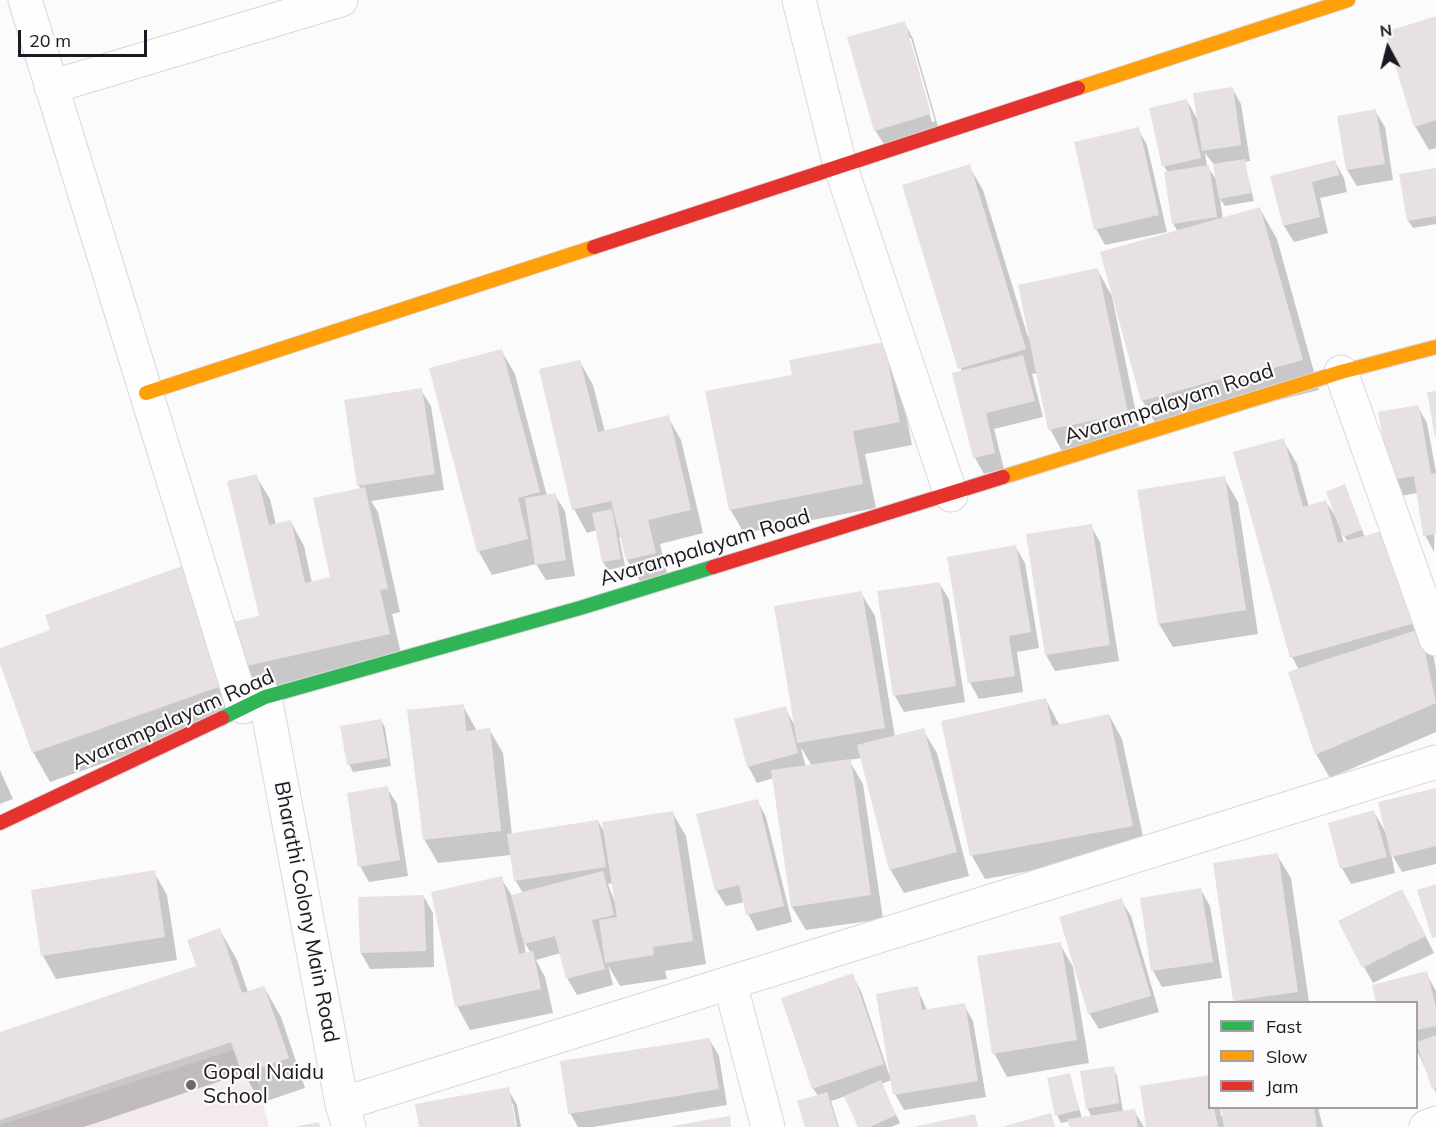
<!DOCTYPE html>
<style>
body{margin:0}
#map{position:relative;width:1436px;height:1127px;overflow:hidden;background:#fbfbfb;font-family:Mulish,sans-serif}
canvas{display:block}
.legend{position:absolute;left:1208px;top:1001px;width:210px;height:108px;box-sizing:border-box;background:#fbfbfb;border:2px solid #a3a0a5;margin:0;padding:8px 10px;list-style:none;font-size:18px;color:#1e1823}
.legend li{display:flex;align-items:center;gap:12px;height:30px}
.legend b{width:30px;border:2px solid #a3a0a5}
.north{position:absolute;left:1358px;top:18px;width:60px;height:60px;-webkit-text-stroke:4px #fbfbfb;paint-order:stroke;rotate:353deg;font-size:16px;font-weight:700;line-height:24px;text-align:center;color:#1e1823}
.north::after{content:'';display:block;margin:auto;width:21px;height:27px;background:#1e1823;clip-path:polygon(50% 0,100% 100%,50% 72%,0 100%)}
.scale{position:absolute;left:18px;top:30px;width:129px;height:27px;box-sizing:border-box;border:3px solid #1e1823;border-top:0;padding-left:8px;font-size:18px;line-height:21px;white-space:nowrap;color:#1e1823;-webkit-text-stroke:4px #fbfbfb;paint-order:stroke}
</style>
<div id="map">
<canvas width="1436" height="1127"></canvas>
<ul class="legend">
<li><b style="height:8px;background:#30b455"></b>Fast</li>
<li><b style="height:8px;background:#ff9f0a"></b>Slow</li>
<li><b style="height:8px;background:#e5322d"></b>Jam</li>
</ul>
<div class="north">N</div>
<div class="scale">20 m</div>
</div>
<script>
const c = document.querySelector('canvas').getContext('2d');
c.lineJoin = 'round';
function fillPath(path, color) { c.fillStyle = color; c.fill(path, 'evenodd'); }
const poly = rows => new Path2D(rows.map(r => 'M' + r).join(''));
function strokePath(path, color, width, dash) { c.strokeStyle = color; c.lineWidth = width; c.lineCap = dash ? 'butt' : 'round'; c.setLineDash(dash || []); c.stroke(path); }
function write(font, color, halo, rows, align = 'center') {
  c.font = font + ' Mulish,sans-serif'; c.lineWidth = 4.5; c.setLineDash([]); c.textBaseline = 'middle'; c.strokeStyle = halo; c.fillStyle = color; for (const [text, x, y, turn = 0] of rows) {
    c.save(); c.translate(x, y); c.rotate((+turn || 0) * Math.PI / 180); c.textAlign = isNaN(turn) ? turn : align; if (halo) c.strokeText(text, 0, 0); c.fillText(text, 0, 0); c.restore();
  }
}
const education = poly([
 [248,1045,269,1127,0,1127,0,1125]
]);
const shadow = poly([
 [1436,18,1436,148,1429,150,1415,126],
 [904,22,913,39,939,130,885,146,875,130],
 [908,38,911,38,935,121,932,122],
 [1232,88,1241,104,1250,161,1244,162,1254,201,1225,206,1220,199,1223,219,1260,209,1277,239,1319,390,1159,430,1142,400,1178,232,1173,223,1168,173,1164,166,1187,101,1199,122],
 [1205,153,1215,166,1218,182,1207,166],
 [1375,111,1385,127,1393,180,1357,186,1347,170],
 [1138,129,1147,145,1167,232,1105,245,1096,229],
 [1335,162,1344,178,1347,192,1320,198,1328,233,1294,242,1284,226,1272,177],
 [969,166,983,190,1028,337,1097,269,1112,296,1141,437,1063,453,1050,429,1038,373,1032,374,1043,417,994,429,1004,469,984,474,975,458,954,374,962,372,904,186],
 [1436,169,1436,224,1413,228,1408,221],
 [883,344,897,367,912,445,865,454,876,508,744,533,730,509,794,376],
 [501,350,515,374,547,496,555,495,565,511,575,576,546,580,536,564,492,575,479,552,431,369],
 [580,362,593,385,605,432,668,417,681,440,703,533,660,544,668,577,641,583,627,560,622,537,619,537,625,566,608,570,603,562,597,530,587,533,574,509],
 [421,390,431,406,444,490,371,501,378,512,400,612,392,614,402,658,252,691,238,667,261,617,256,476,270,499,276,525,291,522,304,546,312,583,332,578,361,489,358,485],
 [1418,407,1427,423,1436,472,1434,552,1425,535,1418,493,1401,496,1392,480],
 [1283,440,1297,464,1309,507,1326,502,1339,521,1344,486,1365,537,1433,654,1436,669,1436,732,1330,778,1316,754,1299,670,1292,657],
 [1341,533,1342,533,1348,542,1344,543],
 [1224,478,1238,502,1258,634,1173,647,1159,624],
 [1091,526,1100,542,1119,661,1055,671,1046,655],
 [1015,546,1025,563,1039,648,1017,652,1023,692,979,699,970,683,949,558],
 [939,583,949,599,965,702,904,712,895,696],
 [861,593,875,616,895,737,923,730,937,753,969,876,904,893,890,869,862,758,849,760,863,784,883,919,806,930,792,907,774,778,757,783,748,766,785,708,795,726],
 [801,749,802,749,812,766,806,767],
 [204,596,246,713,50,782,33,752,0,659,0,650],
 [1046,700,1060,726,1109,715,1122,739,1146,850,985,879,972,856,943,722],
 [463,706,477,731,489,729,503,753,512,835,598,821,606,835,672,812,686,836,706,964,665,971,667,979,620,986,608,965,613,985,577,995,567,978,561,953,536,960,545,977,553,1013,470,1030,457,1006,501,878,512,896,523,893,515,880,511,855,438,863,424,839],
 [614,883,616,899,614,900,608,884],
 [524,942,531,953,526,954],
 [381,720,385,728,391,766,353,772,349,764],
 [0,770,13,799,0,804],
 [387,788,397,804,408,876,369,882,360,866],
 [1436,790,1436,864,1402,872,1391,853,1395,873,1351,884,1342,868,1374,812,1386,833],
 [757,800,766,817,792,922,757,931,748,914,745,902,726,906,716,890],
 [1277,855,1291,878,1309,1002,1236,1002],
 [154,872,167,895,177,960,56,979,43,956],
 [1201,890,1210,906,1222,978,1162,987,1153,971,1142,899],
 [424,897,433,913,434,967,370,969,361,953],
 [1121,900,1131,916,1159,1012,1099,1029,1089,1013],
 [1411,907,1434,953,1373,983,1364,967],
 [220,930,237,960,248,992,264,987,281,1017,305,1088,261,1103,244,1073,84,1127,0,1127,0,1034,198,967],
 [1060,944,1073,967,1089,1063,1007,1077,994,1053],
 [1426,973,1436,991,1436,1093,1416,1048,1416,1002,1378,1002,1374,986],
 [852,975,861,991,889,1074,917,988,927,1010,964,1005,973,1021,986,1097,904,1110,895,1094,892,1080,881,1084,900,1123,891,1127,860,1127,846,1096,831,1101,839,1127,806,1127,818,1096,813,1088],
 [709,1039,719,1056,727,1105,593,1127,578,1127,570,1113],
 [1113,1068,1117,1076,1123,1112,1134,1111,1144,1127,1071,1127,1070,1121,1061,1123,1057,1115,1069,1075,1082,1118,1092,1117,1087,1108],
 [1208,1076,1210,1108,1220,1108,1221,1116,1224,1116,1224,1108,1318,1108,1323,1127,1148,1127],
 [508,1089,517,1105,521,1127,517,1127,513,1104,510,1104,514,1127,420,1127]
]);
const building = poly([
 [1436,16,1436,120,1414,127,1385,32],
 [905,21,931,114,874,131,847,37],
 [1233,87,1241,145,1202,151,1193,93],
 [1187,99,1201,158,1162,167,1149,108],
 [1376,109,1385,164,1346,170,1337,116],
 [1139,127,1159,215,1094,230,1074,142],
 [1245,159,1251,193,1219,199,1213,164],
 [1335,160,1339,175,1312,182,1320,217,1283,226,1270,176],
 [970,164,1026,349,958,369,902,185],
 [1209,165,1217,217,1172,224,1164,172],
 [1436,168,1436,216,1407,221,1399,174],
 [1260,207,1303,360,1229,380,1228,377,1141,401,1100,252],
 [1098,268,1128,413,1048,430,1018,285],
 [884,342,900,422,853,431,863,484,729,510,705,391,792,375,789,360],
 [502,349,540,492,518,498,528,539,477,552,429,368],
 [1023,355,1035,401,986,413,995,453,973,458,952,373],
 [580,360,598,432,669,415,691,510,648,520,656,553,626,560,611,501,572,510,539,369],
 [422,388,435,474,357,486,344,400],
 [1436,391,1436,437,1435,437,1427,392],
 [1419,405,1431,474,1436,473,1436,534,1423,536,1414,476,1390,480,1378,412],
 [1284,438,1303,507,1326,500,1338,543,1389,529,1415,623,1290,658,1233,452],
 [257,474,269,525,291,520,305,583,330,577,313,498,365,487,388,589,380,590,390,634,237,668,227,623,259,616,227,481],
 [1225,476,1246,610,1158,624,1137,490],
 [1345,484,1362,530,1343,537,1326,492],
 [556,493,566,560,535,565,525,498],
 [612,509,621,559,602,562,592,513],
 [1092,524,1110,645,1045,655,1026,534],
 [1016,545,1031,632,1009,636,1015,676,968,683,947,557],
 [188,564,230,683,32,753,0,664,0,648,50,630,45,615],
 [940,582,956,686,893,696,877,591],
 [862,591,885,728,797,743,774,606],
 [1420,629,1436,703,1315,755,1288,672],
 [1046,698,1052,726,1109,714,1133,826,970,856,941,721],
 [464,704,466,731,490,728,501,831,423,840,407,710],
 [786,706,798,753,747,767,734,719],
 [381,719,388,758,347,765,340,726],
 [924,728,957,852,889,870,857,745],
 [851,759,871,895,791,907,771,770],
 [388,786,400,860,358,867,347,793],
 [1436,788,1436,846,1391,857,1378,802],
 [758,799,784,906,746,915,739,885,715,891,696,814],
 [1374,810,1387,857,1340,869,1328,823],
 [673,811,693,941,653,947,654,955,605,963,599,920,617,917,602,822],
 [598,820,606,867,514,881,507,834],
 [1278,853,1298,992,1233,1001,1213,863],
 [155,870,165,937,41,956,31,890],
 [603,871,614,915,592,920,605,969,566,979,555,936,524,944,511,895],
 [502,876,519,954,533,951,541,989,455,1007,431,892],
 [1436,884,1436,937,1432,938,1417,890],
 [1201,888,1213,962,1151,971,1140,898],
 [1402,889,1426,936,1362,968,1338,921],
 [424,895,426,951,360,953,358,897],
 [1122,898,1151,996,1088,1014,1059,917],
 [220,928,242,993,264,986,289,1058,242,1074,231,1042,0,1120,0,1032,196,966,187,940],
 [1061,942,1077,1040,992,1054,977,956],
 [1427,971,1436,1008,1436,1026,1416,1030,1416,1002,1376,1002,1372,985],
 [853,973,884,1064,812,1089,781,998],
 [918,986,922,1010,965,1003,978,1081,893,1095,876,994],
 [1436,1035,1436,1088,1432,1089,1416,1042],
 [710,1038,719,1089,568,1114,560,1061],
 [1114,1066,1119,1103,1086,1109,1080,1071],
 [1070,1073,1079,1110,1055,1116,1047,1078],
 [1209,1075,1210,1108,1214,1108,1218,1127,1146,1127,1140,1086],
 [881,1080,896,1115,870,1127,858,1127,844,1096],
 [509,1087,516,1127,419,1127,415,1104],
 [827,1092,838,1127,805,1127,797,1101],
 [1221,1108,1314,1108,1317,1127,1224,1127],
 [1135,1109,1138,1127,1069,1127,1068,1119],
 [1051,1113,1055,1127,1005,1127,1005,1126],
 [975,1114,978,1127,917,1127,917,1126],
 [730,1116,731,1127,672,1127,672,1126],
 [319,1122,320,1127,298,1127,298,1126]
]);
const street = poly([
 [25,0,243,707],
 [799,0,840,165,951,495],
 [51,87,341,0],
 [1341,372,1436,639],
 [265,697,342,1104,349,1127],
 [730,983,768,1127],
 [342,1104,1436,762],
 [1426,1127,1436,1123]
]);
const fast = poly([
 [222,718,265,697,580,608,713,567]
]);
const slow = poly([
 [1078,88,1348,0],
 [146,393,594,247],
 [1003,477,1341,372,1436,347]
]);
const jam = poly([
 [594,247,1078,88],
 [713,567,1003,477],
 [0,823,222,718]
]);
const markers = [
 [191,1085,6,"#6b676f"]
];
const streetNames = [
 ["Avarampalayam Road",1169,404,-18],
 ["Avarampalayam Road",705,548,-17],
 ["Avarampalayam Road",173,720,-24],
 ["Bharathi Colony Main Road",306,912,79]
];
const poiNames = [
 ["Gopal Naidu",203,1073],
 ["School",203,1097]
];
fillPath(education, '#f3eaeb');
fillPath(shadow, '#0003');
fillPath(building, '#e7e2e1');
strokePath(street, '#dad6dd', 35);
strokePath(fast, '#dad6dd', 16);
strokePath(slow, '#dad6dd', 16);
strokePath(jam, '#dad6dd', 16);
strokePath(street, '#fefefe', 33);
strokePath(fast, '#30b455', 14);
strokePath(slow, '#ff9f0a', 14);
strokePath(jam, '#e5322d', 14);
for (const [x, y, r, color] of markers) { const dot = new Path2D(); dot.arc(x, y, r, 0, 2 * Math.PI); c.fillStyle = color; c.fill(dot); strokePath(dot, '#fbfbfb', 2); }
write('21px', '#1e1823', '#fbfbfb', streetNames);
write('21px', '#1e1823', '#fbfbfb', poiNames, 'left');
</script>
